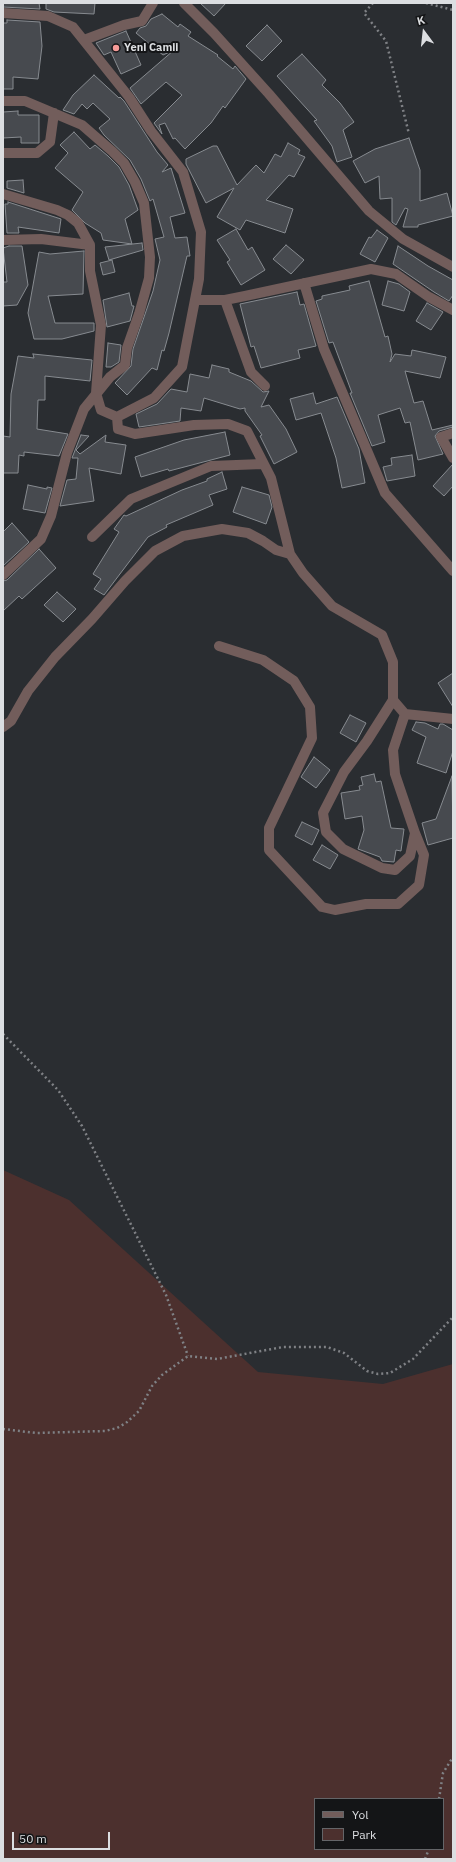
<!DOCTYPE html>
<style>
body{margin:0}
#map{position:relative;width:456px;height:1862px;overflow:hidden;background:#2a2d31;font-family:"IBM Plex Sans",sans-serif}
canvas{display:block}
.frame{position:absolute;inset:0;border:4px solid #dcdee1;pointer-events:none}
.legend{position:absolute;left:314px;top:1798px;width:130px;height:52px;box-sizing:border-box;background:#141517;border:1px solid #646568;margin:0;padding:5px 7px;list-style:none;font-size:12px;color:#dcdee1}
.legend li{display:flex;align-items:center;gap:8px;height:20px}
.legend b{width:20px;border:1px solid #646568}
.north{position:absolute;left:404px;top:12px;width:40px;height:40px;-webkit-text-stroke:3px #141517;paint-order:stroke;rotate:345deg;font-size:11px;font-weight:700;line-height:16px;text-align:center;color:#dcdee1}
.north::after{content:'';display:block;margin:auto;width:14px;height:18px;background:#dcdee1;clip-path:polygon(50% 0,100% 100%,50% 72%,0 100%)}
.scale{position:absolute;left:12px;top:1832px;width:98px;height:18px;box-sizing:border-box;border:2px solid #dcdee1;border-top:0;padding-left:5px;font-size:12px;line-height:14px;white-space:nowrap;color:#dcdee1;-webkit-text-stroke:3px #141517;paint-order:stroke}
</style>
<div id="map">
<canvas width="456" height="1862"></canvas>
<div class="frame"></div>
<ul class="legend">
<li><b style="height:5px;background:#725d5b"></b>Yol</li>
<li><b style="height:11px;background:#4c302e"></b>Park</li>
</ul>
<div class="north">K</div>
<div class="scale">50 m</div>
</div>
<script>
const c = document.querySelector('canvas').getContext('2d');
c.lineJoin = 'round';
function fillPath(path, color) { c.fillStyle = color; c.fill(path, 'evenodd'); }
const poly = rows => new Path2D(rows.map(r => 'M' + r).join(''));
function strokePath(path, color, width, dash) { c.strokeStyle = color; c.lineWidth = width; c.lineCap = dash ? 'butt' : 'round'; c.setLineDash(dash || []); c.stroke(path); }
function write(font, color, halo, rows, align = 'center') {
  c.font = font + ' "IBM Plex Sans",sans-serif'; c.lineWidth = 4; c.setLineDash([]); c.textBaseline = 'middle'; c.strokeStyle = halo; c.fillStyle = color; for (const [text, x, y, turn = 0] of rows) {
    c.save(); c.translate(x, y); c.rotate((+turn || 0) * Math.PI / 180); c.textAlign = isNaN(turn) ? turn : align; if (halo) c.strokeText(text, 0, 0); c.fillText(text, 0, 0); c.restore();
  }
}
const green = poly([
 [3,1170,69,1200,258,1372,383,1384,453,1364,453,1859,3,1859],
 [315,1799,443,1799,443,1849,315,1849]
]);
const building = poly([
 [3,3,39,3,40,9,3,7,3,3],
 [46,3,95,3,94,14,54,12,46,9,46,3],
 [200,3,226,3,214,16,200,3],
 [162,14,178,27,180,24,191,32,188,36,218,55,217,56,233,69,235,66,246,79,225,108,223,106,211,123,185,149,175,138,173,139,165,123,159,125,162,134,154,123,182,95,166,82,141,104,130,88,174,50,163,55,136,33,140,28,146,26,151,19,162,14],
 [7,20,40,22,42,46,38,79,13,77,13,89,3,89,3,23,7,23,7,20],
 [267,25,282,41,262,61,246,46,267,25],
 [126,31,141,65,121,74,111,52,104,55,96,43,126,31],
 [302,54,326,80,322,85,340,103,354,122,343,130,352,157,337,162,332,146,314,121,317,120,277,76,302,54],
 [94,75,119,98,120,97,124,101,157,152,168,165,162,172,171,168,185,213,170,217,175,238,187,237,190,256,187,256,169,333,164,351,162,350,157,370,152,368,127,395,115,383,131,366,133,349,153,291,160,260,155,239,164,237,153,199,150,201,141,179,130,160,104,135,99,128,110,119,93,103,87,109,82,104,74,114,63,110,73,95,94,75],
 [18,111,18,115,39,115,39,143,21,143,21,137,3,138,3,112,18,111],
 [74,132,90,149,95,145,108,156,119,167,129,185,138,210,125,219,132,244,103,240,101,233,85,223,72,210,83,192,55,168,68,153,60,145,74,132],
 [409,138,420,170,420,201,447,193,453,216,418,225,418,227,403,227,408,209,405,208,396,225,392,222,392,198,380,199,379,176,365,183,353,161,375,149,409,138],
 [288,143,300,150,298,154,305,157,294,177,289,175,266,200,293,209,285,233,246,220,240,230,217,217,234,188,206,203,186,164,186,159,213,146,217,146,237,185,256,165,264,173,275,154,281,157,288,143],
 [23,180,24,193,7,188,7,181,23,180],
 [8,202,61,219,59,233,18,227,19,233,7,233,5,204,8,204,8,202],
 [236,229,248,250,252,247,265,270,241,285,227,262,230,260,217,240,236,229],
 [377,230,388,238,375,262,360,254,369,237,371,238,377,230],
 [142,243,143,250,109,260,105,247,142,243],
 [286,245,304,260,291,274,273,259,286,245],
 [9,246,22,246,28,285,17,305,3,306,3,282,7,282,3,248,9,246],
 [398,246,428,266,453,280,453,295,449,301,434,292,393,264,398,246],
 [84,251,83,294,48,296,55,323,94,323,94,331,62,339,34,339,28,313,39,252,50,254,84,251],
 [112,260,115,272,103,275,100,263,112,260],
 [369,281,385,337,388,336,392,354,390,362,395,354,411,356,412,350,446,357,440,378,405,371,414,403,423,401,432,430,453,425,453,427,439,431,435,436,443,454,418,460,410,422,405,423,400,408,378,415,385,442,372,446,350,393,352,393,333,342,329,343,316,301,322,299,322,296,350,290,349,286,369,281],
 [388,281,399,284,410,292,404,311,382,305,388,281],
 [297,292,300,305,304,304,316,346,298,350,300,358,261,368,254,346,251,347,240,304,297,292],
 [129,293,132,306,134,306,130,321,107,327,103,300,129,293],
 [427,303,443,312,431,330,416,321,427,303],
 [108,343,121,345,119,362,111,367,106,367,108,343],
 [33,354,92,360,90,381,45,376,45,400,38,400,37,429,68,434,59,456,24,452,24,456,19,455,18,473,3,473,3,436,10,437,11,394,18,356,34,358,33,354],
 [212,365,229,369,229,372,251,381,263,392,269,391,261,407,269,405,286,429,297,452,274,464,260,436,262,435,245,411,245,408,240,409,204,398,201,411,181,408,180,421,139,427,136,414,157,404,171,389,187,392,190,374,209,378,212,365],
 [313,393,316,404,337,397,359,449,365,483,342,488,336,458,321,413,296,420,290,399,313,393],
 [225,432,230,455,169,471,168,469,141,477,135,457,184,440,225,432],
 [81,435,89,436,76,450,80,454,106,435,105,442,126,445,121,474,89,468,94,501,60,506,67,480,76,479,78,458,72,458,81,435],
 [412,455,415,476,387,481,383,467,392,465,391,458,412,455],
 [453,464,453,486,444,496,433,486,453,464],
 [222,472,227,489,209,495,213,505,166,525,167,527,148,537,104,595,94,589,101,579,93,574,119,532,114,529,124,515,126,516,182,490,207,481,207,479,222,472],
 [28,485,47,489,47,487,52,488,45,513,23,509,28,485],
 [242,487,269,495,272,507,266,524,233,512,242,487],
 [12,523,29,542,3,566,3,532,12,523],
 [39,549,56,568,22,599,19,596,3,611,3,581,7,580,39,549],
 [57,592,76,609,63,622,44,605,57,592],
 [453,673,453,707,438,683,453,673],
 [350,715,366,723,356,742,340,733,350,715],
 [416,722,425,723,438,729,440,724,443,724,453,730,453,751,446,773,417,763,426,737,412,730,416,722],
 [314,757,330,770,316,788,301,777,314,757],
 [374,774,376,782,381,781,391,828,404,829,401,851,396,850,394,862,382,861,380,857,358,849,364,830,362,816,345,819,341,793,360,790,359,786,363,785,361,777,374,774],
 [452,776,453,838,428,845,422,823,436,819,452,776],
 [302,822,319,830,312,845,295,836,302,822],
 [322,845,338,855,330,869,313,860,322,845]
]);
const path = poly([
 [373,3,364,13,386,41,409,134],
 [426,3,453,10],
 [3,1034,58,1090,82,1126,166,1295,188,1356],
 [3,1429,36,1433,105,1431,117,1428,126,1423,139,1411,152,1386,162,1375,188,1356,217,1359,283,1347,327,1347,344,1353,367,1371,378,1374,390,1373,413,1359,453,1317],
 [439,1799,443,1773,453,1757],
 [425,1859,429,1849]
]);
const minor = poly([
 [184,3,214,33,269,94,369,211,403,239,453,267],
 [3,13,48,16,73,27,129,97,151,131,183,172,201,232,199,279,182,367,154,398,117,417,101,410,96,393,101,325,90,271,90,245,41,239,3,240],
 [84,40,124,25,142,21,153,3],
 [3,101,25,101,82,125,112,151,124,163,135,182,144,203,150,257,149,278,139,314,127,348,125,365,110,377,84,409,67,453,51,516,41,539,3,575],
 [3,153,37,153,50,142,54,113],
 [3,194,57,210,68,215,78,223,90,245],
 [304,283,324,349,385,493,453,571],
 [195,300,225,300,245,296,371,269,396,274,429,297,453,310],
 [225,300,251,372,265,386],
 [117,417,118,429,135,434,194,425,228,424,247,431,271,478,290,554,303,573,332,606,382,635,393,662,393,700,405,714,453,719],
 [453,433,441,437,453,458],
 [92,537,131,499,211,466,262,464],
 [219,646,263,660,294,681,310,707,312,738,269,828,269,850,322,907,335,910,366,904,398,904,419,885,424,855,415,833],
 [393,700,367,741,344,772,323,813,326,832,343,849,382,868,395,870,410,856,415,833,395,774,393,750,405,714],
 [3,727,11,721,28,691,55,657,92,619,125,581,155,551,183,536,222,529,248,533,263,541,276,550,290,554]
]);
const markers = [
 [116,48,4,"#f59b98"]
];
const poiNames = [
 ["Yeni Camii",124,48]
];
fillPath(green, '#4c302e');
fillPath(building, '#474a4f');
strokePath(building, '#878b90', 1);
strokePath(path, '#7f8185', 2.5, [2, 3]);
strokePath(minor, '#725d5b', 10);
for (const [x, y, r, color] of markers) { const dot = new Path2D(); dot.arc(x, y, r, 0, 2 * Math.PI); c.fillStyle = color; c.fill(dot); strokePath(dot, '#141517', 1.5); }
write('bold 11px', '#dcdee1', '#141517', poiNames, 'left');
</script>
